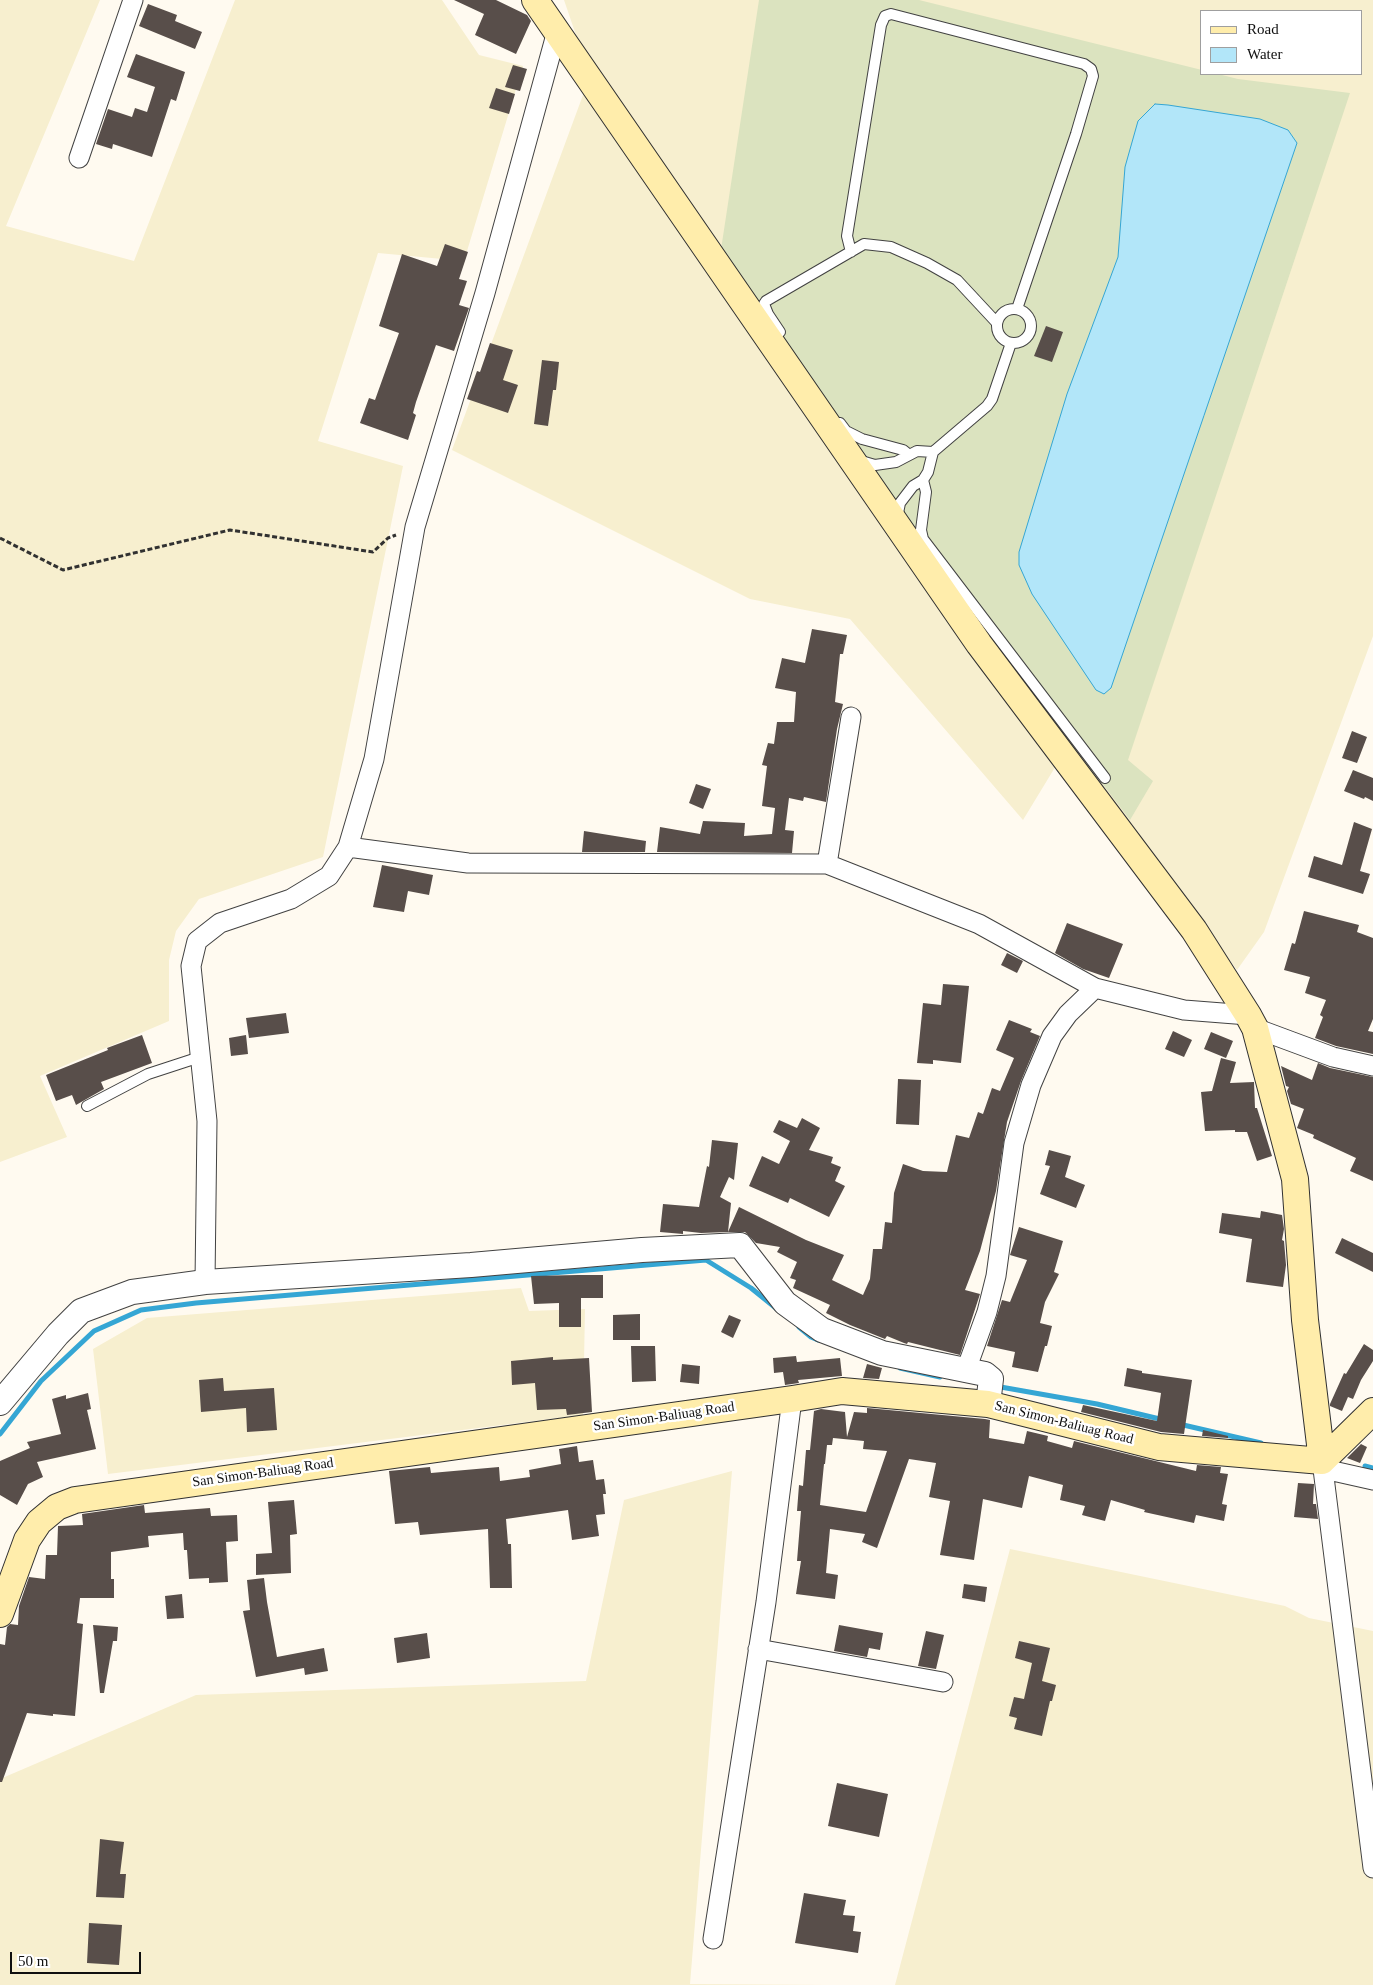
<!DOCTYPE html>
<style>
body{margin:0}
#map{position:relative;width:1373px;height:1985px;overflow:hidden;background:#fffaf0;font-family:"Times New Roman",serif}
canvas{display:block}
.legend{position:absolute;left:1200px;top:10px;width:162px;height:65px;box-sizing:border-box;background:#fff;border:1px solid #9f9f9f;margin:0;padding:6px 9px;list-style:none;font-size:15px;color:#0f0f0f}
.legend li{display:flex;align-items:center;gap:10px;height:25px}
.legend b{width:25px;border:1px solid #9f9f9f}
.scale{position:absolute;left:10px;top:1952px;width:131px;height:22px;box-sizing:border-box;border:2px solid #0f0f0f;border-top:0;padding-left:6px;font-size:15px;line-height:18px;white-space:nowrap;color:#0f0f0f;-webkit-text-stroke:4px #fff;paint-order:stroke}
</style>
<div id="map">
<canvas width="1373" height="1985"></canvas>
<ul class="legend">
<li><b style="height:6px;background:#ffedab"></b>Road</li>
<li><b style="height:14px;background:#b2e6f9"></b>Water</li>
</ul>
<div class="scale">50 m</div>
</div>
<script>
const c = document.querySelector('canvas').getContext('2d');
c.lineJoin = 'round';
function fillPath(path, color) { c.fillStyle = color; c.fill(path, 'evenodd'); }
const poly = rows => new Path2D(rows.map(r => 'M' + r).join(''));
function strokePath(path, color, width, dash) { c.strokeStyle = color; c.lineWidth = width; c.lineCap = dash ? 'butt' : 'round'; c.setLineDash(dash || []); c.stroke(path); }
function write(font, color, halo, rows, align = 'center') {
  c.font = font + ' "Times New Roman",serif'; c.lineWidth = 5; c.setLineDash([]); c.textBaseline = 'middle'; c.strokeStyle = halo; c.fillStyle = color; for (const [text, x, y, turn = 0] of rows) {
    c.save(); c.translate(x, y); c.rotate((+turn || 0) * Math.PI / 180); c.textAlign = isNaN(turn) ? turn : align; if (halo) c.strokeText(text, 0, 0); c.fillText(text, 0, 0); c.restore();
  }
}
const farmland = poly([
 [0,0,100,0,6,226,134,261,235,0,442,0,479,55,523,66,464,261,378,253,318,441,403,466,323,857,199,899,176,931,169,960,169,1021,40,1076,67,1137,0,1162],
 [564,0,1373,0,1373,636,1264,932,1237,970,1068,746,1023,820,850,619,750,599,452,450,590,76],
 [1202,11,1362,11,1362,74,1202,74],
 [521,1288,529,1311,585,1309,583,1415,108,1474,93,1349,147,1318],
 [732,1471,690,1984,829,1985,0,1985,0,1779,196,1695,586,1681,624,1500],
 [1010,1549,1285,1606,1309,1618,1373,1631,1373,1985,895,1985]
]);
const cemetery = poly([
 [759,0,919,0,1202,70,1202,74,1218,74,1238,79,1350,93,1128,760,1153,781,1130,820,916,539,720,256]
]);
const water = poly([
 [1155,104,1168,105,1260,119,1288,130,1297,143,1111,688,1104,694,1096,690,1032,594,1019,565,1019,552,1067,394,1118,257,1125,167,1138,121,1155,104]
]);
const stream = poly([
 [799,1327,811,1337,818,1340],
 [900,1368,940,1377],
 [995,1386,1097,1404,1164,1420],
 [1179,1424,1261,1443],
 [0,1434,41,1381,94,1331,141,1310,196,1303,706,1260,751,1288,777,1309],
 [1365,1466,1373,1468]
]);
const building = poly([
 [454,0,496,0,527,15,531,21,516,54,475,35,484,14],
 [148,4,177,15,175,21,202,32,195,49,139,26],
 [136,54,185,72,176,101,171,99,152,157,113,144,112,149,96,144,108,109,132,117,135,108,147,112,155,87,127,77],
 [513,65,527,69,520,91,505,87],
 [496,88,515,94,509,114,489,108],
 [445,244,468,252,459,279,467,281,459,305,469,308,454,351,436,345,416,402,413,413,416,415,408,440,360,423,369,398,375,400,399,333,379,326,402,254,437,266],
 [1046,326,1063,332,1052,362,1034,356],
 [490,343,513,350,503,380,518,385,508,413,467,399,477,371,480,372],
 [542,360,559,362,556,390,553,390,548,426,534,424],
 [812,629,847,635,843,654,840,654,835,702,843,704,837,729,826,802,804,797,803,801,789,798,785,830,794,831,792,853,657,852,660,827,700,834,703,821,745,823,744,836,772,834,775,808,762,806,767,766,762,765,768,743,774,744,777,722,794,722,796,692,775,688,782,658,805,663],
 [1352,731,1367,737,1357,763,1342,758],
 [1353,770,1373,778,1373,801,1365,797,1364,799,1344,791],
 [696,784,711,789,703,809,689,803],
 [1354,822,1372,829,1360,871,1370,874,1363,894,1308,877,1314,856,1342,865],
 [584,831,646,841,645,852,582,852],
 [382,865,433,875,429,895,408,891,404,912,373,907],
 [1304,911,1359,925,1357,932,1373,938,1373,1019,1368,1031,1373,1032,1373,1054,1336,1046,1315,1038,1323,1017,1320,1015,1326,1000,1305,993,1310,977,1284,970,1292,943,1295,944],
 [1067,923,1123,944,1109,978,1083,969,1055,953],
 [1007,953,1023,961,1017,973,1001,965],
 [943,984,969,986,961,1063,933,1060,933,1064,917,1063,923,1003,941,1005],
 [286,1013,289,1033,249,1038,246,1018],
 [1009,1020,1032,1029,1030,1032,1040,1036,1021,1081,1007,1122,996,1191,980,1251,965,1290,980,1294,960,1355,908,1342,907,1344,904,1343,887,1336,885,1339,850,1325,826,1313,830,1305,793,1288,796,1280,790,1278,797,1262,777,1252,780,1247,756,1243,745,1232,728,1232,739,1207,806,1240,844,1255,832,1280,863,1295,870,1279,873,1249,882,1249,885,1222,892,1223,894,1193,903,1164,923,1171,947,1172,956,1135,969,1138,978,1112,983,1114,992,1088,1000,1091,1014,1058,996,1050],
 [1173,1031,1192,1040,1184,1057,1165,1049],
 [1211,1032,1233,1041,1226,1058,1204,1049],
 [142,1035,152,1063,101,1082,104,1089,76,1105,72,1095,56,1101,46,1075,108,1050,107,1048],
 [246,1035,248,1054,231,1056,229,1038],
 [1221,1058,1236,1062,1230,1083,1254,1082,1255,1108,1257,1108,1272,1156,1257,1161,1247,1132,1235,1132,1235,1130,1205,1131,1201,1092,1212,1091],
 [1318,1063,1330,1068,1373,1077,1373,1181,1350,1171,1356,1158,1313,1138,1314,1135,1297,1128,1304,1109,1291,1104,1287,1091,1289,1087,1286,1086,1281,1066,1312,1080],
 [898,1079,921,1080,919,1125,896,1124],
 [802,1118,820,1128,809,1150,833,1157,831,1163,841,1167,835,1181,845,1186,829,1217,790,1198,788,1203,749,1186,762,1156,779,1164,790,1141,773,1132,779,1120,797,1128],
 [712,1140,738,1143,734,1180,729,1177,720,1197,731,1203,728,1232,701,1233,683,1231,683,1234,660,1232,663,1204,699,1207,707,1166,709,1167],
 [1049,1150,1071,1156,1065,1177,1085,1185,1076,1208,1040,1194,1050,1166,1045,1165],
 [1261,1211,1282,1215,1284,1229,1282,1240,1284,1241,1286,1265,1283,1287,1246,1282,1252,1239,1219,1233,1222,1213,1260,1218],
 [1019,1227,1063,1241,1054,1272,1059,1274,1045,1302,1040,1323,1052,1326,1047,1346,1045,1346,1038,1372,1012,1367,1015,1352,987,1346,1002,1300,1010,1302,1027,1260,1010,1255],
 [1342,1238,1373,1253,1373,1272,1335,1253],
 [578,1275,603,1275,603,1298,581,1298,581,1327,559,1327,559,1303,534,1304,531,1276],
 [640,1314,640,1340,613,1340,613,1315],
 [729,1315,741,1320,733,1338,721,1332],
 [1364,1344,1373,1350,1373,1361,1361,1380,1353,1399,1348,1397,1342,1411,1330,1406,1330,1404,1344,1373,1346,1374],
 [631,1346,655,1346,656,1381,632,1382],
 [796,1356,797,1362,840,1358,842,1376,798,1380,799,1383,785,1385,783,1372,774,1373,773,1358],
 [553,1357,553,1360,589,1358,592,1412,567,1415,566,1409,537,1410,535,1383,512,1385,511,1361],
 [682,1364,700,1366,699,1384,680,1382],
 [867,1364,882,1368,879,1379,863,1378],
 [1127,1368,1142,1371,1142,1373,1192,1380,1184,1434,1161,1432,1081,1412,1083,1405,1157,1421,1161,1393,1124,1386],
 [223,1378,224,1391,274,1388,277,1430,247,1432,246,1408,201,1412,199,1380],
 [88,1393,91,1409,87,1410,96,1449,37,1462,43,1477,28,1484,17,1505,0,1495,0,1461,30,1448,27,1442,61,1434,52,1399,66,1395,66,1399],
 [867,1408,985,1419,990,1420,989,1438,1024,1444,1027,1431,1048,1436,1047,1441,1072,1448,1074,1441,1196,1471,1197,1465,1221,1467,1220,1473,1228,1474,1222,1504,1227,1505,1224,1521,1196,1515,1194,1523,1144,1512,1145,1510,1111,1500,1105,1521,1082,1515,1085,1506,1060,1500,1063,1485,1029,1476,1022,1508,983,1499,974,1560,940,1555,950,1501,929,1497,936,1463,909,1459,877,1548,862,1542,865,1534,830,1529,826,1573,838,1575,835,1599,796,1594,801,1561,797,1561,801,1511,797,1511,799,1485,803,1486,806,1450,810,1450,814,1411,821,1409,845,1412,847,1437,854,1412,867,1413],
 [833,1438,864,1441,863,1449,887,1451,866,1512,820,1505,824,1464,825,1464,827,1445,832,1445],
 [1203,1430,1228,1436,1228,1438,1202,1436],
 [1361,1444,1367,1447,1360,1463,1347,1458],
 [577,1446,579,1462,593,1460,596,1480,604,1479,606,1494,603,1494,605,1514,596,1515,599,1536,572,1540,568,1510,506,1519,508,1544,511,1544,512,1588,490,1588,488,1529,420,1535,418,1522,395,1524,389,1471,430,1467,431,1473,499,1467,500,1481,530,1477,529,1470,561,1464,559,1449],
 [1298,1483,1314,1484,1313,1504,1316,1504,1318,1519,1294,1517],
 [294,1500,297,1534,290,1535,291,1573,256,1575,256,1554,272,1553,268,1502],
 [144,1505,145,1513,210,1508,211,1516,237,1515,238,1541,226,1542,228,1582,209,1583,209,1578,189,1579,187,1550,184,1550,183,1533,148,1536,149,1547,111,1552,111,1579,114,1579,114,1598,80,1598,77,1623,83,1624,75,1716,53,1714,53,1716,27,1713,2,1782,0,1782,0,1644,5,1645,7,1627,10,1624,18,1625,19,1606,29,1577,45,1579,46,1555,57,1555,58,1526,83,1525,82,1514],
 [264,1578,267,1602,277,1657,324,1648,328,1671,305,1675,304,1668,256,1677,243,1611,250,1610,247,1580],
 [964,1584,987,1587,985,1602,962,1598],
 [182,1594,184,1618,167,1619,165,1596],
 [93,1625,118,1627,117,1641,113,1641,104,1693,100,1693],
 [839,1625,883,1633,880,1650,869,1648,867,1657,834,1651],
 [926,1631,944,1635,936,1669,918,1666],
 [427,1633,430,1658,397,1663,394,1638],
 [1019,1641,1050,1648,1042,1681,1056,1685,1052,1701,1050,1701,1042,1736,1014,1729,1017,1718,1009,1716,1014,1697,1024,1699,1032,1663,1015,1658],
 [837,1783,888,1794,879,1837,828,1826],
 [100,1839,124,1842,120,1874,126,1874,124,1898,96,1897],
 [804,1893,846,1900,843,1915,855,1916,853,1931,861,1932,858,1953,795,1943],
 [89,1923,122,1925,119,1965,87,1963]
]);
const path = poly([
 [0,538,63,570,230,530,373,552,388,538,396,535]
]);
const service = poly([
 [851,252,847,236,881,25,885,16,891,14,1084,64,1091,69,1093,76,1076,134,1017,309],
 '997 326a17 17 0 1 1 34 0a17 17 0 1 1-34 0Z',
 [780,332,768,314,764,304,766,301,864,244,891,247,927,263,957,280,997,323],
 [840,423,846,431,862,439,903,450,908,454],
 [858,460,875,465,896,462,917,451,933,452],
 [923,480,926,492,921,530,923,539,1105,778],
 [897,518,900,503,913,486,923,480,928,472,933,452,987,406,992,399,1011,343],
 [87,1106,148,1074,200,1057]
]);
const minor = poly([
 [79,158,133,0],
 [348,847,468,863,827,864,979,924,1095,988],
 [827,864,851,717],
 [1255,1028,1333,1057,1373,1066],
 [205,1282,207,1121,191,966,197,941,220,923,291,899,329,876,348,847,374,759,415,527,485,293,557,31],
 [966,1370,987,1312,996,1276,1014,1143,1031,1085,1052,1036,1068,1014,1095,988,1184,1010,1248,1015],
 [1322,1461,1373,1868],
 [1324,1469,1373,1480],
 [758,1649,943,1682],
 [713,1939,766,1602,792,1399]
]);
const tertiary = poly([
 [0,1403,58,1334,81,1311,132,1292,205,1282,471,1265,642,1250,740,1245,785,1303,822,1330,882,1353,985,1374,991,1379,988,1404]
]);
const secondary = poly([
 [535,0,979,644,1194,930,1248,1015,1255,1028,1295,1179,1305,1320,1322,1461],
 [0,1614,27,1540,39,1522,57,1507,75,1500,792,1399,842,1391,988,1404,1159,1447,1322,1461,1373,1411]
]);
const streetNames = [
 ["San Simon-Baliuag Road",664,1417,-8],
 ["San Simon-Baliuag Road",1064,1423,14],
 ["San Simon-Baliuag Road",263,1473,-8]
];
fillPath(farmland, '#f7efcf');
fillPath(cemetery, '#dbe3bf');
fillPath(water, '#b2e6f9');
strokePath(water, '#35a6d4', 1);
strokePath(stream, '#35a6d4', 5);
fillPath(building, '#584e4a');
strokePath(service, '#424242', 12);
strokePath(minor, '#424242', 21);
strokePath(tertiary, '#424242', 26);
strokePath(secondary, '#313131', 28);
strokePath(path, '#313131', 3, [5, 2.5]);
strokePath(service, '#fff', 10);
strokePath(minor, '#fff', 19);
strokePath(tertiary, '#fff', 24);
strokePath(secondary, '#ffedab', 26);
write('14px', '#0f0f0f', '#fff', streetNames);
</script>
